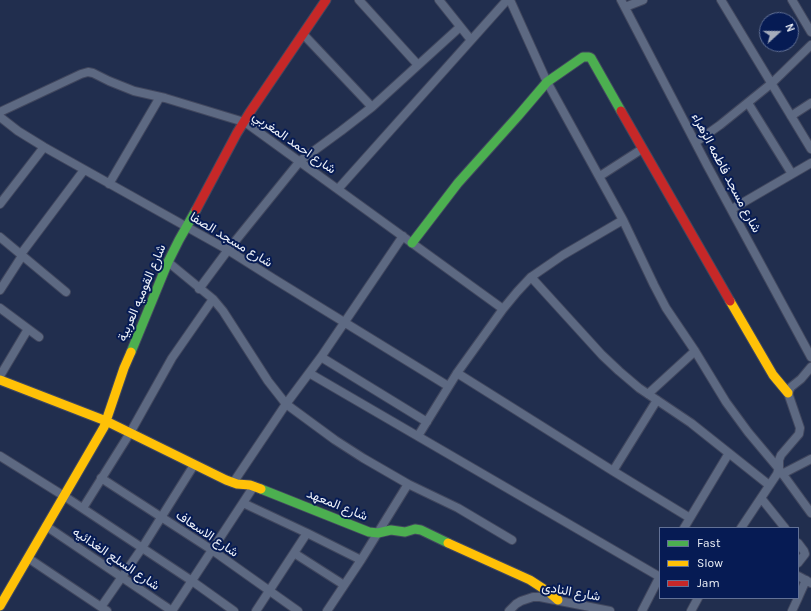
<!DOCTYPE html>
<meta charset="utf-8">
<style>
body{margin:0}
#map{position:relative;width:811px;height:611px;overflow:hidden;background:#212e4e;font-family:Karla,sans-serif}
canvas{display:block}
.legend{position:absolute;left:659px;top:527px;width:140px;height:72px;box-sizing:border-box;background:#061b54;border:1px solid #627196;margin:0;padding:5px 7px;list-style:none;font-size:12px;color:#edf1f8}
.legend li{display:flex;align-items:center;gap:8px;height:20px}
.legend b{width:20px;border:1px solid #627196}
.north{position:absolute;left:759px;top:12px;width:40px;height:40px;box-sizing:border-box;background:#061b54;border:1px solid #627196;border-radius:50%;rotate:69deg;font-size:11px;font-weight:700;line-height:16px;text-align:center;color:#edf1f8}
.north::after{content:'';display:block;margin:auto;width:14px;height:18px;background:#a6adbc;clip-path:polygon(50% 0,100% 100%,50% 72%,0 100%)}
</style>
<div id="map">
<canvas width="811" height="611"></canvas>
<ul class="legend">
<li><b style="height:5px;background:#4caf50"></b>Fast</li>
<li><b style="height:5px;background:#ffc107"></b>Slow</li>
<li><b style="height:5px;background:#c62828"></b>Jam</li>
</ul>
<div class="north">N</div>
</div>
<script>
const c = document.querySelector('canvas').getContext('2d');
c.lineJoin = 'round';
const poly = rows => new Path2D(rows.map(r => 'M' + r).join(''));
function strokePath(path, color, width, dash) { c.strokeStyle = color; c.lineWidth = width; c.lineCap = dash ? 'butt' : 'round'; c.setLineDash(dash || []); c.stroke(path); }
function write(font, color, halo, rows, align = 'center') {
  c.font = font + ' Karla,Vazirmatn,sans-serif'; c.lineWidth = 4; c.setLineDash([]); c.textBaseline = 'middle'; c.strokeStyle = halo; c.fillStyle = color; for (const [text, x, y, turn = 0] of rows) {
    c.save(); c.translate(x, y); c.rotate((+turn || 0) * Math.PI / 180); c.textAlign = isNaN(turn) ? turn : align; if (halo) c.strokeText(text, 0, 0); c.fillText(text, 0, 0); c.restore();
  }
}
const street = poly([
 [359,0,418,65],
 [439,0,471,40],
 [510,0,547,82,623,220,654,285,666,308,695,351,726,402,748,432,779,469,811,513],
 [621,0,707,165,811,357],
 [721,0,811,149],
 [792,0,811,32],
 [625,7,643,0],
 [303,34,372,107],
 [748,103,792,174],
 [0,112,81,74,88,72,93,73,109,81,134,91,165,98,244,122,249,125,503,309],
 [791,116,811,103],
 [0,117,18,131,44,147,228,250,274,279,448,386],
 [696,142,720,125,772,83,811,45],
 [600,176,642,149],
 [109,184,160,97],
 [338,189,507,0],
 [0,204,44,147],
 [732,209,811,163],
 [0,237,66,292],
 [21,254,84,170],
 [168,262,213,299,223,311,268,381,286,404,335,440,363,458,408,484,458,508,512,540],
 [531,277,602,355,619,371,639,388,691,423,769,485],
 [199,289,228,250,300,161,341,131,372,107,460,27],
 [0,290,22,256],
 [0,308,39,337],
 [321,357,427,422],
 [309,373,660,577],
 [457,373,613,471,690,518],
 [0,376,28,329],
 [648,394,695,351],
 [418,436,457,373,503,309,517,292,531,277,563,255,623,220],
 [0,456,64,496,192,581,234,611],
 [613,471,657,400],
 [782,474,811,459],
 [101,478,212,550,298,611],
 [233,483,286,404,321,357,403,236],
 [761,498,785,528],
 [243,503,307,533,361,560],
 [83,508,130,433,172,358,213,299],
 [46,526,172,611],
 [684,528,729,453],
 [741,528,777,474,779,467,779,460,781,455,799,434,800,428,799,425,788,393,791,387,801,379,811,367],
 [798,543,804,551,805,554,798,563],
 [294,553,344,585],
 [28,558,107,611],
 [798,576,811,583],
 [798,598,806,580],
 [101,607,142,548,194,465],
 [172,611,254,486],
 [256,611,307,533],
 [327,611,361,560,408,484],
 [509,611,516,604,521,601,533,597,540,597,610,611],
 [642,611,660,576],
 [691,611,698,598],
 [792,611,798,598]
]);
const fast = poly([
 [412,243,458,183,518,116,547,82,583,57,589,57,591,58,621,111],
 [131,352,168,262,179,240,196,210],
 [261,489,369,532,378,533,391,530,405,532,415,529,421,530,448,543]
]);
const slow = poly([
 [730,301,773,375,788,393],
 [0,380,106,421,226,480,237,484,250,485,261,489],
 [448,543,530,580,550,593,558,600],
 [0,606,104,427,124,368,131,352]
]);
const jam = poly([
 [621,111,730,301],
 [196,210,237,133,250,112,326,0]
]);
const streetNames = [
 ["شارع احمد المغربي",294,143,35],
 ["شارع مسجد فاطمه الزهراء",726,173,62],
 ["شارع مسجد الصفا",231,240,31],
 ["شارع القوميه العربية",142,293,-67],
 ["شارع المعهد",337,505,22],
 ["شارع الاسعاف",207,534,34],
 ["شارع السلع الغذائيه",116,559,34],
 ["شارع النادى",571,592,10]
];
strokePath(street, '#41475e', 10);
strokePath(fast, '#41475e', 11);
strokePath(slow, '#41475e', 11);
strokePath(jam, '#41475e', 11);
strokePath(street, '#5d6982', 8);
strokePath(fast, '#4caf50', 9);
strokePath(slow, '#ffc107', 9);
strokePath(jam, '#c62828', 9);
write('13px', '#edf1f8', '#061b54', streetNames);
</script>
